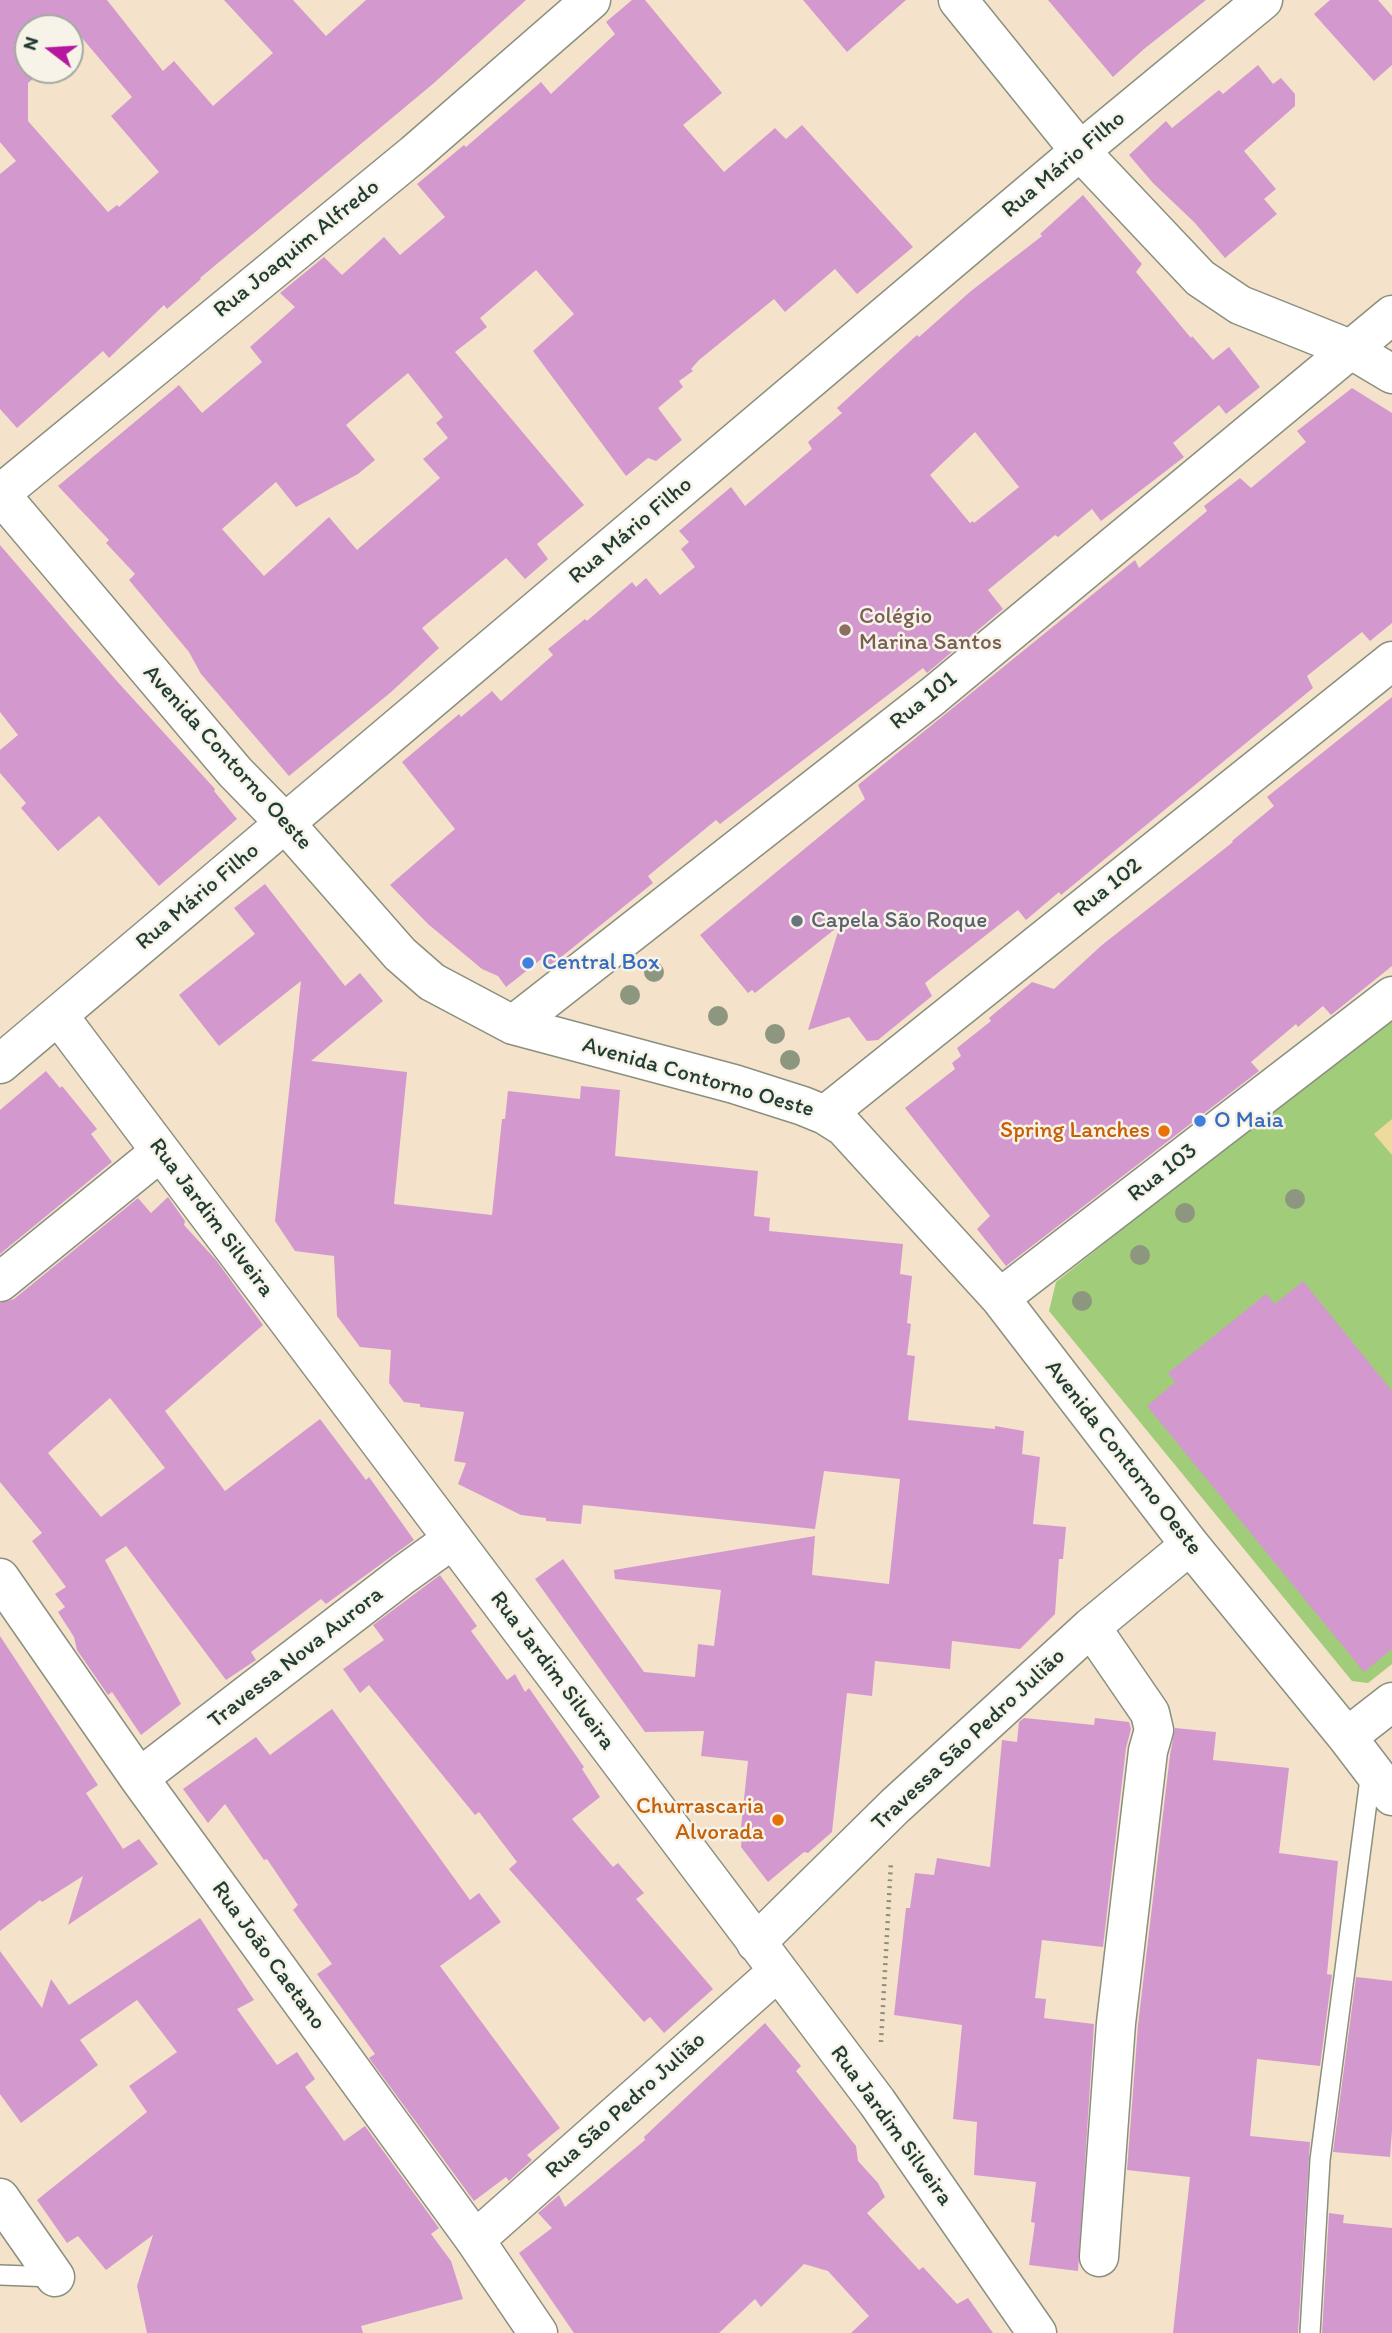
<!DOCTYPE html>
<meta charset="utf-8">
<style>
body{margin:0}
#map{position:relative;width:1392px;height:2333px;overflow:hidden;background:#f4e2ca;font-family:Itim,sans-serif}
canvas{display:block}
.north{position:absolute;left:14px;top:14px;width:70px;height:70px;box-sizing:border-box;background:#f7f3e8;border:2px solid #a1aaa0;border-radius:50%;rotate:287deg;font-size:19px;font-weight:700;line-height:28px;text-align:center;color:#1f3d34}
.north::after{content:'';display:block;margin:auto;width:24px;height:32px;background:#b5179e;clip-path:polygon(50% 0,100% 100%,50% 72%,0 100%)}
</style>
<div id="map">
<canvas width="1392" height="2333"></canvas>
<div class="north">N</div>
</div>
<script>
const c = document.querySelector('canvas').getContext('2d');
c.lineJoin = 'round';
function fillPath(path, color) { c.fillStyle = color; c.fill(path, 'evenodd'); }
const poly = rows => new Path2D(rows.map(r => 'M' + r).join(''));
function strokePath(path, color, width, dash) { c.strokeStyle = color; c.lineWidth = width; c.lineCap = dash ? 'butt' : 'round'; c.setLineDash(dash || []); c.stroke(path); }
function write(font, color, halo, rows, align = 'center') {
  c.font = font + ' Itim,sans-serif'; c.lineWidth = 5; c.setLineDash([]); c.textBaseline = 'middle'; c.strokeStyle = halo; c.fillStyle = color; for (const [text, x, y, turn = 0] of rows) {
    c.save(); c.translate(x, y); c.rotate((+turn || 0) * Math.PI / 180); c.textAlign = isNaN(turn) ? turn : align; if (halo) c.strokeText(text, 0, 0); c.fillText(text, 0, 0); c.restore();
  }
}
const green = poly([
 [1392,1014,1392,1664,1368,1683,1352,1681,1049,1311,1056,1282]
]);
const sand = poly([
 [1392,1119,1392,1155,1374,1134]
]);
const building = poly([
 [0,0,107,0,163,71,174,61,213,106,273,53,224,0,293,0,326,36,366,0,526,0,434,83,200,278,201,279,167,309,164,305,109,358,103,351,17,428,0,409,0,174,16,161,0,142],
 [28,28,70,28,70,48,82,38,132,97,111,116,159,172,119,207,117,205,108,212,28,121,28,83,43,70,28,70],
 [632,0,645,0,722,93,683,125,724,172,775,128,786,139,802,125,913,247,857,294,835,269,785,312,774,299,699,360,691,369,693,371,679,381,683,387,658,408,682,440,656,461,648,458,626,476,533,351,574,314,536,270,480,318,487,327,455,352,584,505,537,544,548,559,525,579,506,558,422,628,439,648,390,693,289,776,201,674,189,652,129,580,135,574,106,543,109,540,58,486,179,385,202,413,262,362,250,347,295,307,280,293,324,257,342,275,384,237,400,255,445,217,417,184,464,145,466,147,541,82,551,94,615,34,606,22],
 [408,373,443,417,436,423,448,438,423,459,440,478,357,550,329,517,264,576,222,529,276,482,296,507,358,474,375,460,346,425],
 [803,0,906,0,847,52],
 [1048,0,1206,0,1144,49,1113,77],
 [1330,0,1378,0,1392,16,1392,65,1374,81,1314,14],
 [1258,65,1273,84,1281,78,1295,94,1295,106,1244,151,1276,189,1264,199,1277,214,1225,258,1194,222,1153,183,1129,155,1166,121,1172,128,1219,90,1223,94],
 [1083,195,1142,264,1136,272,1191,338,1192,336,1213,360,1229,347,1260,387,1226,414,1219,405,1173,443,1184,457,1101,521,1092,509,1058,537,1055,535,988,590,1003,609,927,673,923,668,720,824,716,820,648,876,653,883,550,966,544,957,506,987,498,976,482,969,428,924,390,885,455,829,402,762,459,714,461,717,492,691,501,701,553,655,548,649,585,619,587,621,632,582,636,587,646,578,660,595,695,567,681,549,689,542,679,531,731,487,745,506,812,449,808,442,842,413,837,408,917,335,919,337,971,291,1042,236,1040,234],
 [975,432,1019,487,974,523,973,521,970,523,930,475],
 [1352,388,1392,413,1392,623,1370,641,1362,632,1307,676,1313,688,1061,895,1059,892,1026,920,1018,910,925,983,932,996,878,1040,867,1041,849,1017,808,1030,840,925,755,993,752,990,748,993,700,935,865,799,858,785,1135,560,1139,568,1207,511,1204,506,1240,478,1251,488,1306,442,1297,431],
 [0,545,115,679,215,789,214,791,237,819,159,886,99,816,58,851,21,808,26,803,0,773,0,750,18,735,0,712],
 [1392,697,1392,966,1331,1015,1323,1006,1298,1027,1296,1024,1251,1062,1259,1071,1006,1266,977,1229,990,1216,905,1108,955,1069,952,1063,961,1056,957,1048,991,1021,989,1018,1032,982,1054,989,1102,945,1233,842,1232,841,1274,806,1267,797],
 [265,884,345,986,360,973,383,1001,311,1061,407,1072,394,1204,492,1215,502,1119,505,1119,508,1091,580,1099,581,1086,620,1090,615,1156,758,1171,754,1216,770,1218,769,1231,903,1244,900,1274,912,1276,907,1323,911,1324,907,1355,915,1356,908,1420,995,1429,995,1426,1024,1431,1022,1454,1040,1457,1033,1524,1066,1527,1063,1559,1059,1559,1055,1614,1020,1649,952,1641,950,1669,875,1661,872,1696,847,1693,832,1832,808,1853,804,1852,768,1882,741,1847,742,1838,740,1837,748,1761,701,1756,704,1731,645,1732,535,1579,563,1559,644,1672,695,1677,698,1644,714,1646,721,1590,615,1579,614,1570,815,1536,812,1575,889,1584,900,1479,824,1471,815,1529,583,1505,581,1524,546,1521,546,1518,521,1515,458,1484,466,1463,454,1461,464,1412,420,1407,420,1404,404,1402,389,1383,391,1350,360,1347,337,1316,334,1256,295,1251,275,1221,301,981,219,1046,179,995,255,934,234,908],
 [46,1071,60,1088,62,1086,97,1129,91,1134,112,1162,0,1254,0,1110],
 [168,1197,185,1221,184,1225,216,1260,263,1325,165,1411,225,1491,320,1419,366,1480,369,1477,414,1540,326,1604,321,1599,251,1652,256,1660,226,1680,126,1546,105,1560,181,1704,141,1735,112,1692,108,1695,77,1650,74,1637,58,1612,65,1607,55,1594,66,1587,32,1541,42,1533,0,1482,0,1303,14,1299,138,1198,151,1213],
 [110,1398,165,1468,101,1517,48,1453],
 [1303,1281,1392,1391,1392,1649,1364,1672,1147,1406,1175,1382,1168,1373,1266,1294,1275,1304],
 [440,1575,477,1626,471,1631,507,1680,515,1674,525,1692,529,1688,584,1767,582,1769,600,1797,572,1819,613,1867,618,1863,644,1893,636,1899,713,1989,664,2033,650,2017,644,2022,509,1869,517,1862,479,1812,475,1815,369,1685,360,1693,343,1669,384,1640,373,1625],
 [0,1636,98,1785,86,1793,123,1849,139,1839,158,1864,68,1925,83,1876,42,1902,40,1900,0,1931],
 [332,1709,470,1900,479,1893,501,1922,440,1966,560,2128,527,2155,532,2160,509,2181,506,2177,474,2201,369,2058,375,2054,317,1974,332,1964,293,1910,298,1905,267,1859,264,1860,225,1804,208,1823,183,1789,256,1737,270,1755],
 [1024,1718,1094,1725,1095,1718,1129,1722,1131,1729,1126,1748,1103,1947,1042,1940,1035,1998,1046,1999,1044,2018,1094,2024,1078,2271,1029,2265,1035,2223,1031,2222,1036,2182,974,2175,977,2122,953,2119,962,2025,894,2015,906,1908,910,1908,915,1873,934,1875,937,1858,990,1867,1002,1740,1017,1742,1019,1722],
 [1175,1728,1216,1732,1213,1760,1289,1768,1279,1853,1338,1861,1327,1974,1332,1975,1320,2066,1257,2059,1250,2136,1310,2142,1298,2333,1173,2333,1190,2177,1127,2170,1138,2025,1170,1755],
 [200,1918,254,2000,237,2009,277,2065,297,2052,315,2079,305,2087,344,2141,365,2126,439,2228,431,2234,451,2261,463,2299,361,2326,363,2333,147,2333,137,2286,153,2235,106,2270,78,2236,67,2243,37,2200,147,2112,129,2086,177,2052,137,2000,80,2040,98,2065,21,2123,0,2094,0,1951,42,2008,51,1979,69,2005],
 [1356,1977,1392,1981,1392,2130,1390,2157,1333,2152],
 [765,2023,801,2066,796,2071,856,2146,858,2161,878,2183,885,2197,867,2213,919,2270,923,2267,957,2304,968,2298,993,2333,851,2333,869,2316,828,2271,804,2264,761,2307,755,2299,719,2333,574,2333,519,2253,552,2228,538,2213,559,2195,565,2207,645,2140,644,2137],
 [1329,2213,1344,2215,1343,2223,1392,2228,1392,2333,1322,2333]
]);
const path = poly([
 [881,2042,891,1862]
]);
const lane = poly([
 [0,2275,54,2277],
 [1310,2333,1320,2160,1371,1771]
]);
const street = poly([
 [591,0,414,154,0,494,235,772,285,823,400,954,432,982,513,1025,734,1084,803,1106,825,1115,844,1127,1000,1298,1190,1545,1347,1737,1392,1796],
 [958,0,1080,151,1200,278,1240,305,1350,349,1392,374],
 [58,1015,877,2102,1037,2333],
 [513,1025,933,696,1392,315],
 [0,1064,1080,151,1263,0],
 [825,1115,1392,661],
 [0,1282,160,1152],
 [1000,1298,1392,996],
 [0,1578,139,1778,475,2240,538,2333],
 [1091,1627,1150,1713,1154,1730,1148,1751,1116,2023,1099,2257],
 [1347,1737,1392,1702],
 [139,1778,403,1575,453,1539],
 [756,1943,895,1806,1091,1627,1190,1545],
 [0,2198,55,2277],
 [475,2240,777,1972]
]);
const trees = [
 [654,972],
 [630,995],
 [718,1016],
 [775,1034],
 [790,1060],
 [1295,1199],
 [1185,1213],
 [1140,1255],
 [1082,1301]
];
const markers = [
 [845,630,7,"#8d6e63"],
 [797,921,7,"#6b7280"],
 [528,963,7,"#3f7fe0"],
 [1200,1121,7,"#3f7fe0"],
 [1164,1131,7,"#e8710a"],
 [778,1820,7,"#e8710a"]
];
const streetNames = [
 ["Rua Mário Filho",1064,165,-40],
 ["Rua Joaquim Alfredo",297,249,-39],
 ["Rua Mário Filho",631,531,-40],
 ["Rua 101",924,701,-39],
 ["Avenida Contorno Oeste",227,758,48],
 ["Rua 102",1108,888,-39],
 ["Rua Mário Filho",198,897,-40],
 ["Avenida Contorno Oeste",698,1078,16],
 ["Rua 103",1163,1173,-38],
 ["Rua Jardim Silveira",211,1218,53],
 ["Avenida Contorno Oeste",1123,1458,52],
 ["Travessa Nova Aurora",296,1658,-38],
 ["Rua Jardim Silveira",552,1671,53],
 ["Travessa São Pedro Julião",969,1740,-43],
 ["Rua João Caetano",268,1956,54],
 ["Rua São Pedro Julião",626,2106,-42],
 ["Rua Jardim Silveira",891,2126,54]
];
const educationNames = [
 ["Colégio",859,617],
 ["Marina Santos",859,643]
];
const worshipNames = [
 ["Capela São Roque",811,921]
];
const shopNames = [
 ["Central Box",542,963],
 ["O Maia",1214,1121]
];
const foodNames = [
 ["Spring Lanches",1150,1131],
 ["Churrascaria",764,1807],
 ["Alvorada",764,1833]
];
fillPath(green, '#a1cc79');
fillPath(sand, '#eeda9e');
fillPath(building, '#d399cf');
strokePath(lane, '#8a907f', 22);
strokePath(street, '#8a907f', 41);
strokePath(path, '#8a907f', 4.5, [2, 5]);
strokePath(lane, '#fff', 19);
strokePath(street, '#fff', 38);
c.fillStyle = '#8d977f';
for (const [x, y] of trees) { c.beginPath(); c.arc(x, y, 10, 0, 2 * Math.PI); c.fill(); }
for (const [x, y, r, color] of markers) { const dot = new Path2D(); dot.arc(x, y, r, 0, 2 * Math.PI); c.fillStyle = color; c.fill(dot); strokePath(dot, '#f7f3e8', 2.5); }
write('23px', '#1f3d34', '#f7f3e8', streetNames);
write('23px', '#785e54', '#f7f3e8', educationNames, 'left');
write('23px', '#5b616d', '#f7f3e8', worshipNames, 'left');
write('23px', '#366cbe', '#f7f3e8', shopNames, 'left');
write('23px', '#c56008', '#f7f3e8', foodNames, 'right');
</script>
